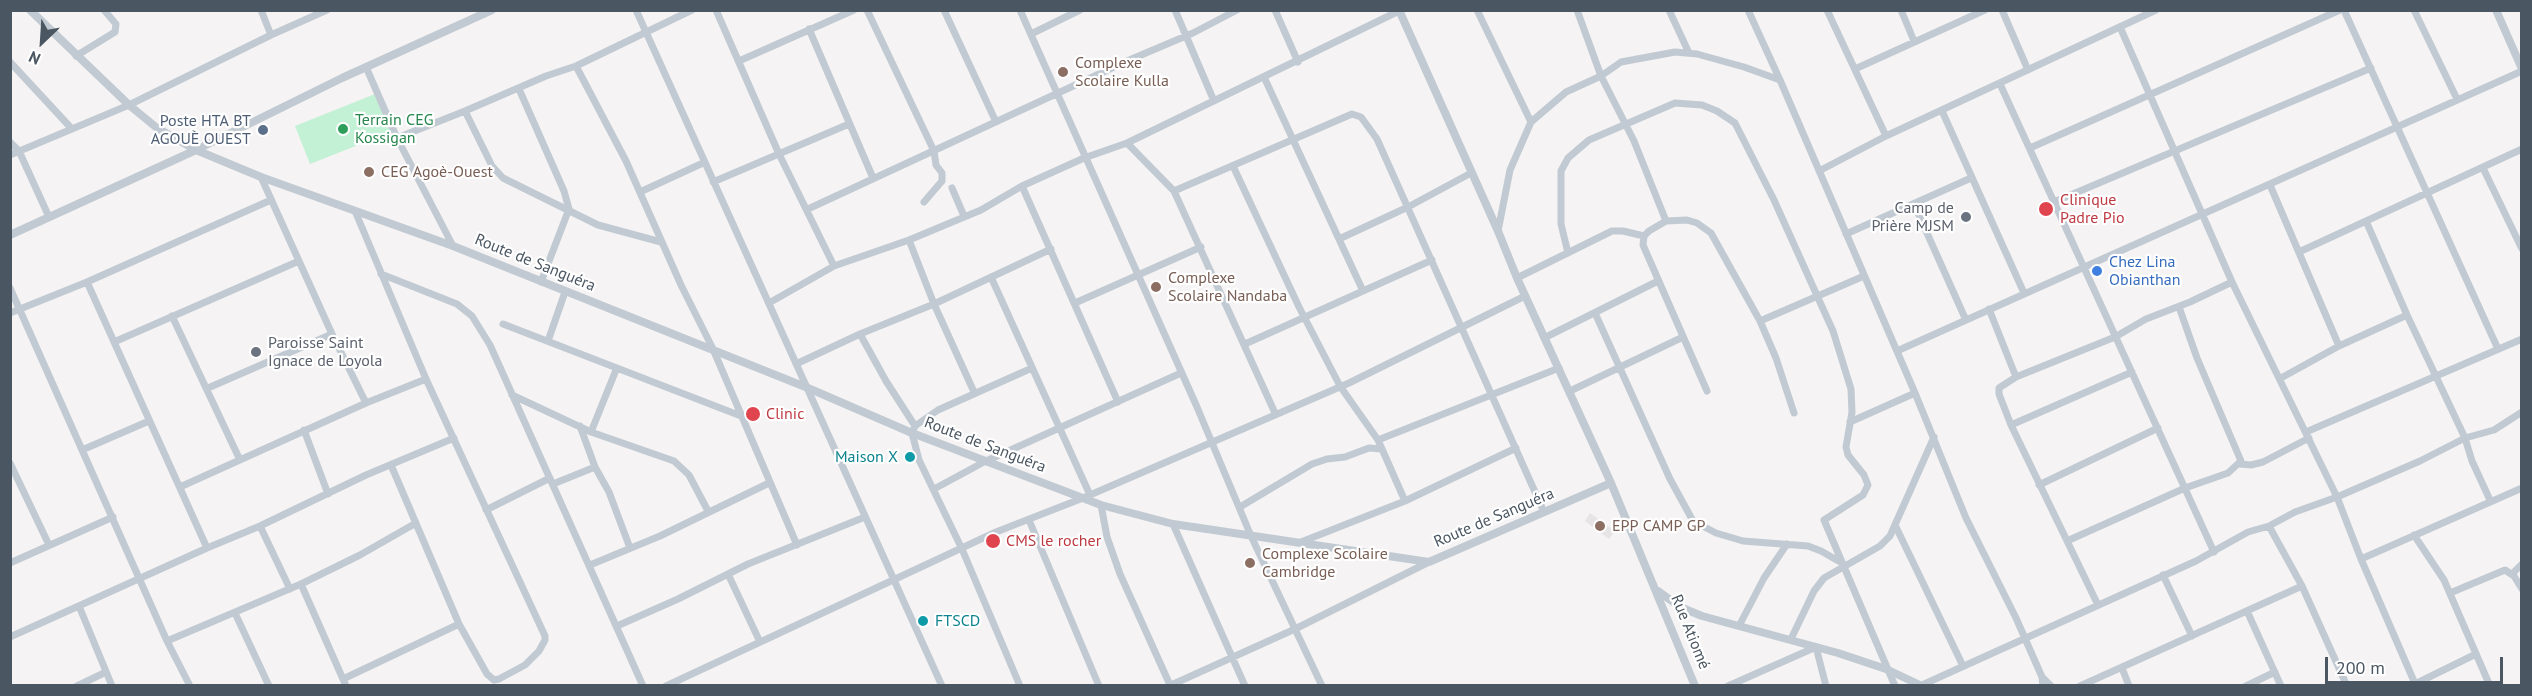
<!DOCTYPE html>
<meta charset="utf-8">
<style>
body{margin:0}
#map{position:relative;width:2532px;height:696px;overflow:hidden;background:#f5f3f3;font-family:"PT Sans",sans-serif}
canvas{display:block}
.frame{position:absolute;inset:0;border:12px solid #4a5661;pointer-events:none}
.north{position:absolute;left:12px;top:12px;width:60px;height:60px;-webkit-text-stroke:4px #fff;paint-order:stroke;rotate:205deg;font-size:16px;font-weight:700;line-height:24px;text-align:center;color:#4a5661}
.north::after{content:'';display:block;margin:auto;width:21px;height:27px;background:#4a5661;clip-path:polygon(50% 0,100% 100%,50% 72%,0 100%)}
.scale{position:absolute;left:2325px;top:657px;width:178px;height:27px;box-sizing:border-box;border:3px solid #4a5661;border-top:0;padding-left:8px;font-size:18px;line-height:21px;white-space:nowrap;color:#4a5661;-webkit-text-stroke:4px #fff;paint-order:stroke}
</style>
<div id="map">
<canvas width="2532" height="696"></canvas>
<div class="frame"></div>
<div class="north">N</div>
<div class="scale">200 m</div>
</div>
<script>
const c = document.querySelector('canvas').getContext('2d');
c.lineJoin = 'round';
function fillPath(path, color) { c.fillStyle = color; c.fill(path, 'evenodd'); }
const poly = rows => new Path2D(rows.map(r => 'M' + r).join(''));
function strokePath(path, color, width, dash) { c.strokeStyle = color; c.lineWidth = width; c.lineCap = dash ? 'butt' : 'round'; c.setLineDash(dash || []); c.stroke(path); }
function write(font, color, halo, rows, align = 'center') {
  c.font = font + ' "PT Sans",sans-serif'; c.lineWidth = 4.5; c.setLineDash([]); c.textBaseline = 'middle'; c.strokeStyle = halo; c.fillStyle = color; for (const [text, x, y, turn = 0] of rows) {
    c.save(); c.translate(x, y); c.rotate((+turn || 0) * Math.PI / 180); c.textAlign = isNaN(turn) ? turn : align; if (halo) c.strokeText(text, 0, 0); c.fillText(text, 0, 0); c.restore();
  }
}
const education = poly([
 [1590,513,1615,531,1609,539,1585,521]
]);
const green = poly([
 [375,94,391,132,310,164,295,126]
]);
const minor = poly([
 [261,10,271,35],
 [636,10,942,686],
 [716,10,779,154,834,266],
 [867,10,934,151,936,165,942,173,942,181,924,202],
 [944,10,996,122],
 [1020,10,1197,407,1251,536,1322,686],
 [1175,10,1214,101],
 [1275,10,1298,62],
 [1477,10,1531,122],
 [1577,10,1601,76,1634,141,1666,221],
 [1669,10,1689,53],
 [1748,10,1780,80],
 [1827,10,1886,136],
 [1901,10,1914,41],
 [2002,10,2028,70],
 [2344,10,2498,349],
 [2414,10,2457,99],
 [2120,27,2232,282,2337,497,2361,559,2416,686],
 [809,29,873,178],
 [1031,34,1080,10],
 [76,56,115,32,116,24,104,10],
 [739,61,854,10],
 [10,62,72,129],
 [576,66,626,161,681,285,713,349,797,545],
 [366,67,397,138,453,246],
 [1855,69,1985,10],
 [1264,77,1363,291],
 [2000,84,2214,552],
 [519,89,564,191,569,209,541,282],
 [465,111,492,166,503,178,598,225,661,242],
 [1942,111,2024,293],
 [397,138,465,111,546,76,576,66,692,10],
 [10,142,19,151,49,217],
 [1127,143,1174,191,1275,413],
 [2030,148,2340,10],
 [10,155,129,105,271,35,327,10],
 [1233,166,1299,307,1340,386,1378,440,1405,501],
 [2483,168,2522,249],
 [1819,171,1886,136,2156,10],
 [261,177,332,334,366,403],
 [713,182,849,124],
 [2270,185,2339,346],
 [1022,186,1118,402],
 [952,188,964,216],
 [1174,191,1352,114,1361,117,1377,139,1544,512],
 [640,192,703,163],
 [2054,202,2371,68],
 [1914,204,1965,318],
 [808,209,1127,61,1193,33,1237,10],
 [355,211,426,379,545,636,545,640,539,651,525,665,499,679,494,680,487,674,459,624,391,465],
 [2366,221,2407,315,2465,438,2472,461,2490,500],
 [1498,231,1510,170,1531,122,1566,92,1601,76,1621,62,1675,52,1697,54,1744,67,1780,80,1915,393,1966,518,2016,618,2042,677,2043,686],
 [1846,234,1971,178],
 [1339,239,1408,207,1471,173],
 [909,240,934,304,974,392],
 [2299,252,2522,149],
 [1568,253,1561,224,1561,171,1568,158,1589,140,1675,103,1702,105,1717,111,1735,123,1774,200,1833,331,1851,389,1852,412,1846,447,1848,455,1864,475,1868,485,1863,495,1824,520,1895,686],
 [381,274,457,304,472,316,490,345,643,686],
 [991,277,1090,495],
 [1517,278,1612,231,1623,231,1644,236],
 [10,288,167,641,190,686],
 [769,303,834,266,909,240,981,210,1022,186,1084,158,1127,143,1401,10],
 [1075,303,1201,247],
 [1989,309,2016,377],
 [10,313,87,282,271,200],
 [1595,313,1670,479,1693,521,1716,533,1743,541,1808,546,1821,551,1842,563],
 [172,316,240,460],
 [1760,321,1864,276],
 [503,324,741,416],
 [860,334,886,381,915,426],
 [1544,338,1658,281],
 [548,341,565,292],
 [114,342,299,261],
 [1245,344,1432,260],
 [1897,351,2522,71],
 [796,364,860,334,934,304,1051,249],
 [2281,378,2339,346,2407,315],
 [208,388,332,334],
 [1570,391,1683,337],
 [1707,391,1643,245,1644,236,1649,231,1666,221,1687,220,1697,223,1711,233,1760,321,1776,358,1794,413],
 [512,395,591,432,674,461,689,475,708,511],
 [1850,422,1915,393],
 [2011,425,2132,372],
 [580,426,595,467,609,492,630,548],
 [304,430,328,494],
 [591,432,616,370],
 [2306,432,2522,339],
 [1378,440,1559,368],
 [82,450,149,421],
 [10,463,49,545],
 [2240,464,2251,465,2263,462,2309,438],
 [553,484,595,467],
 [2039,485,2158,428],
 [180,487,366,403,426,379],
 [934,489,984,462,1181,373],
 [1101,505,1107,537,1120,574,1170,685],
 [1240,507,1312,464,1327,459,1345,457,1369,448,1382,449],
 [486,510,550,478],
 [1029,520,1099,686],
 [1173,524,1245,686],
 [260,526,290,589],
 [2269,526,2302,586,2347,686],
 [1896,527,1963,666],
 [2414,535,2444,580,2490,686],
 [2067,541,2185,488,2228,473,2241,461,2197,358,2179,307],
 [1301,542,1405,501,1516,448],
 [207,548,260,526,366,475,454,438],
 [2361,559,2522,488],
 [10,563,113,517],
 [590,565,660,536,769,483],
 [728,574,760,642],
 [2512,574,2522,564],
 [2163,575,2192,636],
 [301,584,346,686],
 [2450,593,2505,570,2514,576,2522,589],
 [2098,605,2011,425,1999,394,1999,388,2016,377,2115,337,2146,319,2190,302,2232,282],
 [79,606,112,686],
 [2247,611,2281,686],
 [235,613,269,686],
 [617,626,678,599,748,564,865,517],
 [1739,626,1764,578,1787,544],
 [10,637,207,548,87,282],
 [1791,639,1814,591,1824,578,1880,546,1890,536,1934,437],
 [167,641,301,584,360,555,416,523],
 [2122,668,2129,686],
 [2042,677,2051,686],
 [343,679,459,624],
 [2415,684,2476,654],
 [1922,685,2196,561,2248,532,2269,526,2295,512,2337,497,2420,461,2465,438,2494,430,2522,412],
 [77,686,106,672],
 [666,686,996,532,1083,498,1349,383,1525,296],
 [1020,686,962,549,919,460,912,433,915,426,938,410,1032,368],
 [1169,686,1295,629,1429,562],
 [1728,686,1816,647,1826,686],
 [2080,686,2302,586],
 [2246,686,2275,672]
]);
const tertiary = poly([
 [30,10,129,105,157,128,196,150,261,177,453,246,808,388,912,433,1101,505,1173,524,1429,562,1611,483],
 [1399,10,1498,231,1517,278,1611,483,1695,686],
 [2496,10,2522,69],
 [10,235,196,150,342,78,492,10],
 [1658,591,1680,607,1702,616,1838,653,1886,669,1922,686]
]);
const markers = [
 [1063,72,6,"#8d6e63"],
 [343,129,6,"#2e9e5b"],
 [263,130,6,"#5c6f8a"],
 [369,172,6,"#8d6e63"],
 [2046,209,8,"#e0444e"],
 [1966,217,6,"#6b7280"],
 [2097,271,6,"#3f7fe0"],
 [1156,287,6,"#8d6e63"],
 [256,352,6,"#6b7280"],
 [753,414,8,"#e0444e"],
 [910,457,6,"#0f9aa8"],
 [1600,526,6,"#8d6e63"],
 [993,541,8,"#e0444e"],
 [1250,563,6,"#8d6e63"],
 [923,621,6,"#0f9aa8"]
];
const educationNames = [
 ["Complexe",1075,63],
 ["Scolaire Kulla",1075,81],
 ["CEG Agoè-Ouest",381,172],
 ["Complexe",1168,278],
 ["Scolaire Nandaba",1168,296],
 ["EPP CAMP GP",1612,526],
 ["Complexe Scolaire",1262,554],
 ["Cambridge",1262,572]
];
const leisureNames = [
 ["Terrain CEG",355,120],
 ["Kossigan",355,138]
];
const serviceNames = [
 ["Poste HTA BT",251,121],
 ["AGOUÈ OUEST",251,139]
];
const healthNames = [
 ["Clinique",2060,200],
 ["Padre Pio",2060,218],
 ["Clinic",766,414],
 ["CMS le rocher",1006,541]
];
const worshipNames = [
 ["Camp de",1954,208],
 ["Prière MJSM",1954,226],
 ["Paroisse Saint",268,343,"left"],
 ["Ignace de Loyola",268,361,"left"]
];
const shopNames = [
 ["Chez Lina",2109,262],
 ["Obianthan",2109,280]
];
const streetNames = [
 ["Route de Sanguéra",535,263,22],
 ["Route de Sanguéra",985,445,21],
 ["Route de Sanguéra",1494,518,-23],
 ["Rue Atiomé",1690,632,68]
];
const cultureNames = [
 ["Maison X",898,457],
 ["FTSCD",935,621,"left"]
];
fillPath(education, '#e6e4e5');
fillPath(green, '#c3f1d5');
strokePath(minor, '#c1cad2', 7);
strokePath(tertiary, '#c1cad2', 8);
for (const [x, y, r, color] of markers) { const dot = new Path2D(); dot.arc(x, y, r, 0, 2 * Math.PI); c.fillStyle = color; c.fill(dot); strokePath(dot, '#fff', 2); }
write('16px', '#785e54', '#fff', educationNames, 'left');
write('16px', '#27864d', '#fff', leisureNames, 'left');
write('16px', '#4e5e75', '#fff', serviceNames, 'right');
write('16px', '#be3a42', '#fff', healthNames, 'left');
write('16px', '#5b616d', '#fff', worshipNames, 'right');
write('16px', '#366cbe', '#fff', shopNames, 'left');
write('16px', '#4a5661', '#fff', streetNames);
write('16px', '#0d838f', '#fff', cultureNames, 'right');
</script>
